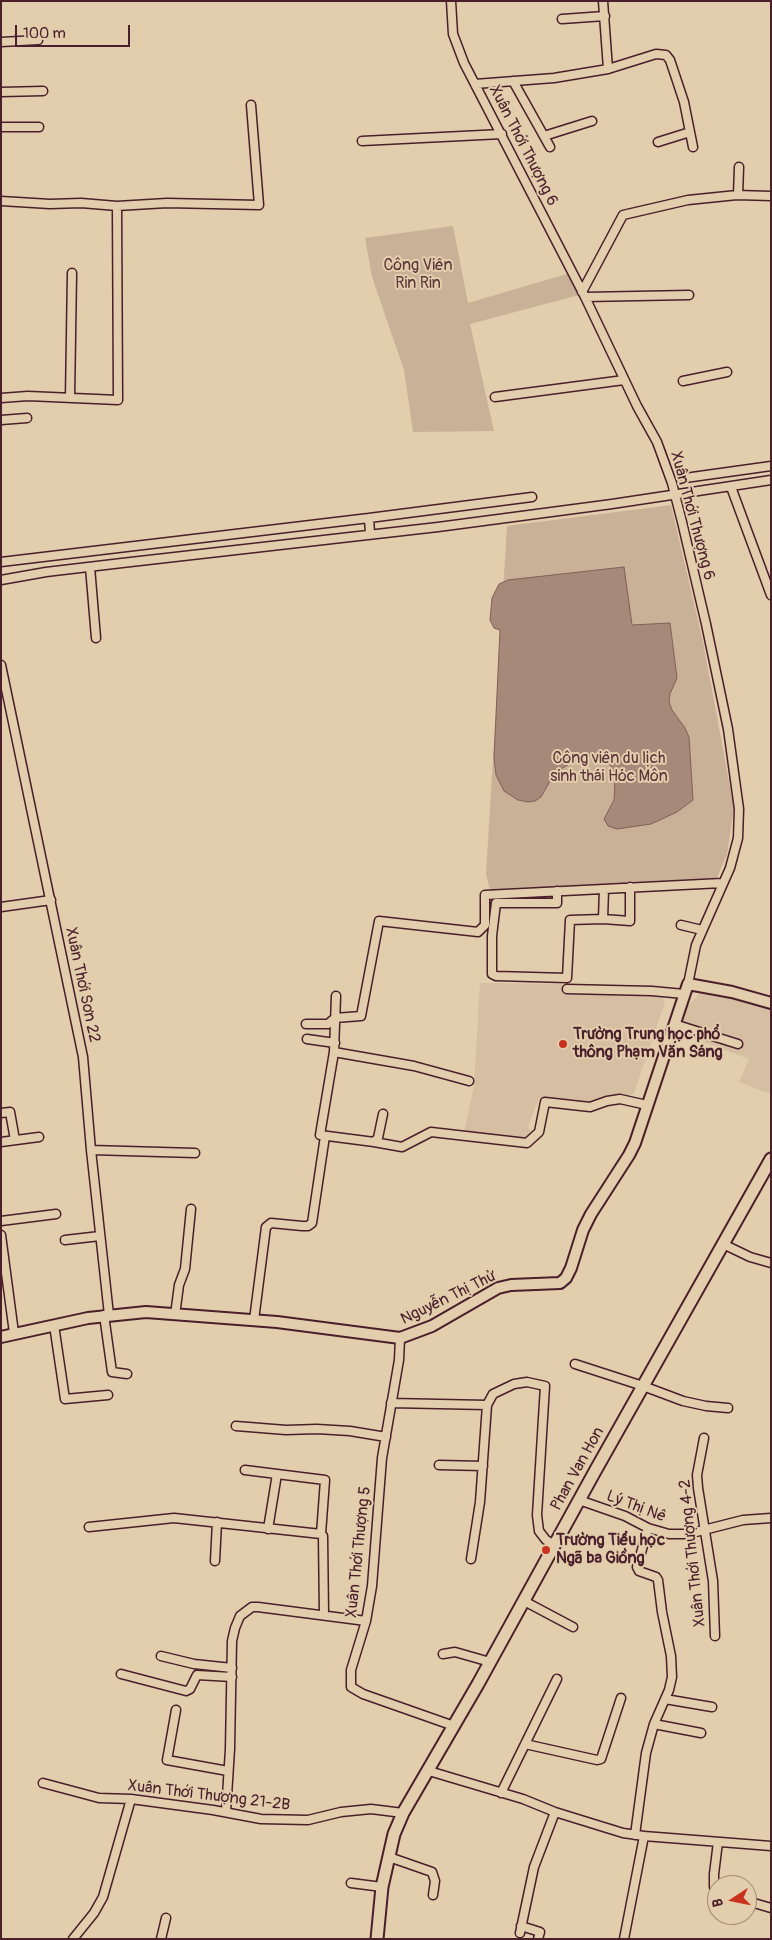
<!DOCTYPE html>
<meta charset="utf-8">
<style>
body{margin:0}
#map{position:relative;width:772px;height:1940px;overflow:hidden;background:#e2cdac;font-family:Pangolin,sans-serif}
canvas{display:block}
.frame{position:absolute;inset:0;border:2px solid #4a1f2b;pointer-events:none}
.north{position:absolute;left:707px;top:1875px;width:50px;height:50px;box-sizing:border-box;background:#e2cdac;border:1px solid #a58778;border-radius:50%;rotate:259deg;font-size:14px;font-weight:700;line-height:20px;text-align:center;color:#4a1f2b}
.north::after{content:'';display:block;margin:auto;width:18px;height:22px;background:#c8321e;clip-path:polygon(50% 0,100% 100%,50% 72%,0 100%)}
.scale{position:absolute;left:15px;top:25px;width:115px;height:22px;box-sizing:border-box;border:2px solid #4a1f2b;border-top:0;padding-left:6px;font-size:15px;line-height:18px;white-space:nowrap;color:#4a1f2b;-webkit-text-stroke:4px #e2cdac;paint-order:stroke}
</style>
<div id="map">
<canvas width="772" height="1940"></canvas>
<div class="frame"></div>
<div class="north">B</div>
<div class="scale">100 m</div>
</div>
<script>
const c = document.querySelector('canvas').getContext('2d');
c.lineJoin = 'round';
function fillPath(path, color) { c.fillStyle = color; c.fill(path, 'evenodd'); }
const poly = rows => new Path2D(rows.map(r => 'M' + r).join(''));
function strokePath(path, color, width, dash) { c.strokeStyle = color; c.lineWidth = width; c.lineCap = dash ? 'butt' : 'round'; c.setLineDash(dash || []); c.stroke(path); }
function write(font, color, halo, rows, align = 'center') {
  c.font = font + ' Pangolin,sans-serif'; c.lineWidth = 4; c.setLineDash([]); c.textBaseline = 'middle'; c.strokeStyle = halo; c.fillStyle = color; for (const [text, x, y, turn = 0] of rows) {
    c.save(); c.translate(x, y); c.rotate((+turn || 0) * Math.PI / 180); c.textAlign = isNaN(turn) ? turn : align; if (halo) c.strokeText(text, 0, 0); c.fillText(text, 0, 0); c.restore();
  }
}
const built = poly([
 [480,983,562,984,563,991,660,994,665,1002,634,1093,627,1096,614,1094,587,1104,557,1099,539,1099,528,1126,531,1131,525,1141,464,1132,474,1086],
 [701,992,715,992,771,1007,771,1094,739,1082,749,1059,679,1033,688,1006]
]);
const green = poly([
 [453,226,468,303,570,273,579,295,470,324,494,431,413,432,404,370,372,277,365,238],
 [671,505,703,642,734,808,727,854,716,880,490,890,486,874,507,526]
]);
const water = poly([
 [624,567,632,625,670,623,677,678,670,694,669,702,672,710,685,728,689,737,693,800,677,812,651,824,617,829,608,826,604,819,614,800,615,780,613,769,608,762,602,757,593,755,585,756,574,761,561,769,550,781,541,797,535,801,528,802,518,800,504,791,496,775,494,758,500,630,494,628,490,620,492,598,499,584,508,580,624,567]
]);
const minor = poly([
 [451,1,453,34,464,63,585,297,637,406,657,442,672,483,682,522,706,624,728,729,739,809,738,838,730,868,696,945,688,984],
 [562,19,605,16],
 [1,42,38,40],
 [608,69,656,54,666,55,670,60,684,102,693,147],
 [513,81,550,147],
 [475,84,554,78,608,69,603,1],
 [1,92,43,91],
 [1,127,39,127],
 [544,136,592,121],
 [362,141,502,134],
 [658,142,690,132],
 [738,195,739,167],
 [1,201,50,204,81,203,117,206],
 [582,292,623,215,688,200,737,195,771,196],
 [585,297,689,295],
 [683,381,727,372],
 [495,397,624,380],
 [1,398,28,396,118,400,117,206,167,203,259,205,251,105],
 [70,398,72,273],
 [1,420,27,418],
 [685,478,771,466],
 [731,487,771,595],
 [369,518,532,497],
 [1,562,369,518,370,534],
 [90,567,96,638],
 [1,580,46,572,122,563,438,527,612,504,771,480],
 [1,665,83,1057,91,1150,109,1315],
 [557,891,557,903,496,903,492,936,492,974,496,976,567,978,570,920,603,919,604,889],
 [1,907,51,900],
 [603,919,630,921,630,887],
 [681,925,702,930],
 [567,989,652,991,684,994],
 [306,1024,328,1024,335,1018,361,1016,379,921,478,932,485,925,485,895,722,883],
 [674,1024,738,1044],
 [307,1039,335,1043],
 [334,1052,336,996],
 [1,1113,10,1112,15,1140],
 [383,1114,378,1138,374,1142,320,1135,334,1052,414,1066,469,1081],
 [1,1142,39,1137],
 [374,1142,402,1147,431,1132,527,1143,539,1132,545,1102,590,1107,607,1101,620,1099,647,1105],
 [91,1150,195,1153],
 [1,1221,56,1214],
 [1,1235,14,1333],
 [65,1240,100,1236],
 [723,1244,750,1257,771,1263],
 [104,1315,112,1372,127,1374],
 [175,1315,179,1285,185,1269,191,1209],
 [254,1320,266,1227,271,1223,302,1226,308,1226,312,1223,325,1136],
 [54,1325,65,1399,108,1395],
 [400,1338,399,1360,382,1458,372,1586,366,1621,351,1670,351,1687,363,1694,454,1726],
 [575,1364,643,1386,683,1401,706,1406,728,1408],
 [391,1403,487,1405,493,1394,514,1384,527,1382,545,1386,537,1515,539,1531,546,1540,555,1545],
 [236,1426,286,1430,317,1429,350,1431,386,1437],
 [704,1438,697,1475,698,1488,713,1581,715,1636],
 [439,1465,483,1466],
 [245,1470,277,1474,268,1529],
 [277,1474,325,1480,321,1534],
 [579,1500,625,1516,648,1528,669,1534,688,1534,743,1520,771,1518],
 [89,1527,174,1518,321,1534,323,1536,324,1615],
 [471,1559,480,1502,487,1405],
 [215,1561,217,1522],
 [524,1601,573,1627],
 [443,1654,455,1652,490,1662],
 [161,1656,194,1664,232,1668],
 [121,1674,186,1691,190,1689,197,1675,232,1677],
 [665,1699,712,1707],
 [176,1710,167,1760,228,1771],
 [654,1724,701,1733],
 [525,1744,597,1760,601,1759,621,1698],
 [429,1771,523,1799,555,1812,623,1833,644,1836,771,1846],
 [43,1783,99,1798,131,1799,213,1810,261,1819,308,1820,341,1812,371,1809,403,1813],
 [501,1793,557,1679],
 [226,1812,230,1749,232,1641,235,1628,240,1616,252,1607,258,1607,366,1621],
 [635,1835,646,1753,654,1724,669,1690,672,1677,671,1656,662,1612,658,1580,656,1577,639,1571,637,1567,648,1528],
 [389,1857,432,1872,435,1881,433,1895],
 [351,1883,382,1887],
 [717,1894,714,1887,714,1874,718,1842],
 [747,1901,771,1908],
 [521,1926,540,1932,538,1939],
 [520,1933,534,1867,555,1812],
 [73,1939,94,1913,103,1897,131,1799],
 [161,1939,166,1918],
 [624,1939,644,1836]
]);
const tertiary = poly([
 [1,1337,88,1318,146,1312,277,1322,400,1338,432,1326,498,1288,511,1285,560,1283,566,1278,571,1268,583,1230,591,1214,629,1155,635,1143,688,984,732,992,771,1003]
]);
const secondary = poly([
 [377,1939,382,1887,394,1834,403,1813,478,1684,594,1473,771,1159]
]);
const markers = [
 [563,1044,5,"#c8321e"],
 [546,1550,5,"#c8321e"]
];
const streetNames = [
 ["Xuân Thới Thượng 6",523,146,63],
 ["Xuân Thới Thượng 6",692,516,75],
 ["Xuân Thới Sơn 22",82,985,78],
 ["Nguyễn Thị Thử",449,1298,-26],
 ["Phan Van Hon",578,1469,-61],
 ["Lý Thị Nê",636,1507,21],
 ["Xuân Thới Thượng 5",359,1552,-84],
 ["Xuân Thới Thượng 4-2",693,1553,-96],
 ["Xuân Thới Thượng 21-2B",209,1796,7]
];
const parkNames = [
 ["Công Viên",418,266],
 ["Rin Rin",418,284],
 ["Công viên du lịch",609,759],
 ["sinh thái Hóc Môn",609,777]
];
const poiNames = [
 ["Trường Trung học phổ",573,1035],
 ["thông Phạm Văn Sáng",573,1053],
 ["Trường Tiểu học",556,1541],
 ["Ngã ba Giồng",556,1559]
];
fillPath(built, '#d5bea1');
fillPath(green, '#c9b197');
fillPath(water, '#a68979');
strokePath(water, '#815f5a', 1);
strokePath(minor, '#4a1f2b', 11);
strokePath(tertiary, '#4a1f2b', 14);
strokePath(secondary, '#4a1f2b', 15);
strokePath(minor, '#e2cdac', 8);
strokePath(tertiary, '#e2cdac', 10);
strokePath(secondary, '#e2cdac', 11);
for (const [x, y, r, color] of markers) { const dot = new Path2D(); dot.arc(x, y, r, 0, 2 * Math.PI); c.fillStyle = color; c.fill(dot); strokePath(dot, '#e2cdac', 2); }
write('16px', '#4a1f2b', '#e2cdac', streetNames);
write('16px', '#5d353b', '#e2cdac', parkNames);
write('bold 16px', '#4a1f2b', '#e2cdac', poiNames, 'left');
</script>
